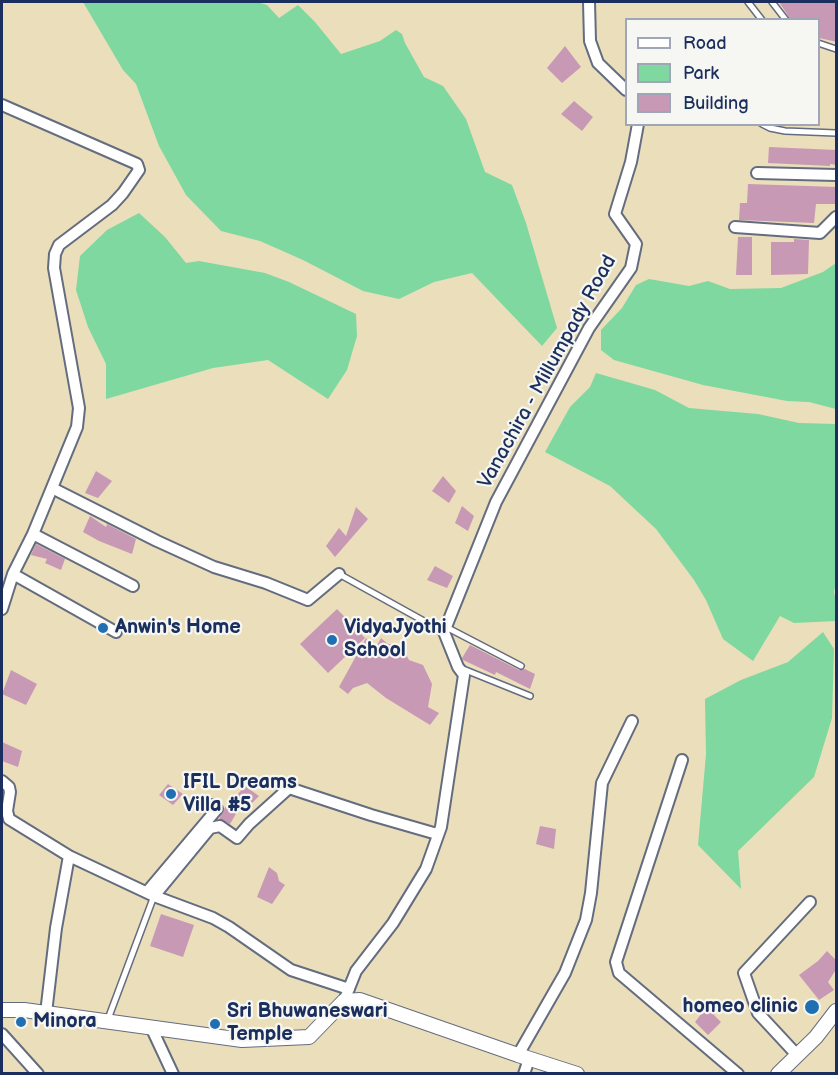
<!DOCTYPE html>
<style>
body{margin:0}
#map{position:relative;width:838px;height:1075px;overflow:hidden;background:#ebdebb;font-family:"Balsamiq Sans",sans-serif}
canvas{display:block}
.frame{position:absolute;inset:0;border:3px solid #1b2f5e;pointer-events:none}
.legend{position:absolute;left:625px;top:18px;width:195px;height:108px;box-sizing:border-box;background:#f6f6f2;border:2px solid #9ea6b7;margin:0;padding:8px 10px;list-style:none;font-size:18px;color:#1b2f5e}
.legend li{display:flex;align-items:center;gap:12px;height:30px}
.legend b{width:30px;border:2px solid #9ea6b7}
</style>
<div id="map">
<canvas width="838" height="1075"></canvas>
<div class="frame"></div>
<ul class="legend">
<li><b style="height:8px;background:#fff"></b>Road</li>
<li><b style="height:16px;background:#7ed89f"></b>Park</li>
<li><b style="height:16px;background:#c899b5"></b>Building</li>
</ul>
</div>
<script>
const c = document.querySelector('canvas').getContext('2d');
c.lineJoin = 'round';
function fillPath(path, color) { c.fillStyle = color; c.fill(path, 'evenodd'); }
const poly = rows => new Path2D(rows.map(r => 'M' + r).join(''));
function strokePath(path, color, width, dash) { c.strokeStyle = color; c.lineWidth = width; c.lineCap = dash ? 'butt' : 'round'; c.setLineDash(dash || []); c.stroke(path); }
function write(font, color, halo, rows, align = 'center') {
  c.font = font + ' "Balsamiq Sans",sans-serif'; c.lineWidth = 4.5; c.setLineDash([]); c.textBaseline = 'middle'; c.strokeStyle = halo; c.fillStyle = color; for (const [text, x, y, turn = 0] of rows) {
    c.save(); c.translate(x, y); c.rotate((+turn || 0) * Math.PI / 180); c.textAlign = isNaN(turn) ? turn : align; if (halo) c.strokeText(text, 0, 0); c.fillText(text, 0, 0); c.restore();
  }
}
const green = poly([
 [83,2,257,2,267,5,279,18,298,5,315,22,341,54,380,41,396,30,402,34,405,43,424,77,443,86,466,119,485,172,512,185,526,223,557,328,542,346,472,273,434,282,399,299,363,291,303,260,260,241,221,231,186,195,159,146,136,84,123,70],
 [139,213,165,237,186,263,199,261,265,273,289,282,356,314,357,336,347,370,328,399,268,360,213,368,106,399,106,364,88,327,76,290,80,256,107,230],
 [836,263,836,409,809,402,787,401,703,385,614,360,601,350,601,330,622,308,636,285,649,279,689,286,708,281,730,289,781,288,823,272],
 [596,373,655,390,689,408,758,414,799,423,836,424,836,582,834,592,836,600,836,621,794,623,780,616,753,661,723,639,706,600,694,580,656,529,610,486,545,452,570,407,590,387],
 [823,632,834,649,832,718,814,777,738,851,741,889,698,845,706,754,705,699,741,680,788,662]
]);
const building = poly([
 [779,2,837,2,837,42,819,38,819,20,791,20],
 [565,46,581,67,562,83,547,68],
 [574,101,593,117,582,131,561,114],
 [769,147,837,150,837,165,830,164,830,166,768,163],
 [748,184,837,187,836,204,816,204,814,223,739,220,740,203,747,203],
 [738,237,752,237,752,275,736,275],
 [794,239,809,240,808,274,771,275,771,242,794,242],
 [96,471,112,481,98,498,85,493],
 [443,476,456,491,449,503,432,491],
 [462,506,474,516,468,531,455,523],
 [356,507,368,519,335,557,326,546,339,528,346,536],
 [90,516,106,527,107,524,136,539,132,554,99,541,83,532],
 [36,544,65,559,61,570,45,563,47,559,31,555],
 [435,566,453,576,447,588,427,580],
 [337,609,365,638,328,673,300,644],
 [366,638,375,649,381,638,388,644,400,644,409,660,423,665,432,684,428,707,439,713,430,725,386,698,367,683,353,688,348,694,339,687],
 [470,645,519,670,525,669,535,674,530,689,496,672,495,675,463,660,462,658],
 [11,670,37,684,26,705,2,694],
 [2,742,22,751,18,767,2,761],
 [168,784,183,794,173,805,159,795],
 [245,786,259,796,244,811,240,807,230,824,219,819,228,802,229,804],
 [540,826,556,829,554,849,536,844],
 [269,867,277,873,279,881,285,885,272,904,257,897],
 [161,914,194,925,183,957,150,946],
 [827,951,837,961,837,968,828,982,834,990,819,1000,799,975,818,961],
 [708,1005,716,1008,714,1015,721,1022,708,1035,695,1022]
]);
const service = poly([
 [748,2,762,20],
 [772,2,786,20],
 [818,43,836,49],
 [762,124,770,128,785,131,836,133],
 [339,574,431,625,446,627,521,666],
 [463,669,530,696],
 [108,1019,154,896]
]);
const minor = poly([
 [589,2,590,41,598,63,626,90],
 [2,105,137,164,139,170,123,193,112,205,59,245,55,254,54,268,79,408,77,427,33,534,13,574,2,609],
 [757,173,836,175],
 [735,227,820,233,836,217],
 [52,488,157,541,214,567,266,583,308,600,339,574],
 [33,534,133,586],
 [13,574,116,632],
 [682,760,616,962,619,973,738,1074],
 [2,781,9,787,10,792,7,811,9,819,69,856,154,896,213,918,229,927,291,970,349,989],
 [147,892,217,809,212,805],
 [154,896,210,828,220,826,237,838,249,824,289,788,371,815,437,834],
 [344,1001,356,971,393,923,426,869,441,827,464,675,458,667,444,632,496,502,589,328,631,268,636,244,615,214,631,162,638,124],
 [46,1013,56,928,69,856],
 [151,1027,173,1074],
 [2,1034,38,1074],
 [518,1055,565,973,586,920,591,893,602,783,632,721],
 [797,1055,758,1013,744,973,810,902],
 [524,1074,529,1059]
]);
const tertiary = poly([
 [2,1010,24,1010,242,1040,309,1037,344,1001,360,1000,518,1055,577,1074],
 [778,1074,816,1037,836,1011]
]);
const markers = [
 [103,628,6,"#1f6fb2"],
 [332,640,6,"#1f6fb2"],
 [171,794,6,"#1f6fb2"],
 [812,1007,8,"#1f6fb2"],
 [21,1022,6,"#1f6fb2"],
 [215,1024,6,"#1f6fb2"]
];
const streetNames = [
 ["Vanachira - Millumpady Road",548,372,-61]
];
const poiNames = [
 ["Anwin's Home",115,628],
 ["VidyaJyothi",344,628],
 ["School",344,651],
 ["IFIL Dreams",183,783],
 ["Villa #5",183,806],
 ["homeo clinic",798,1007,"right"],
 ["Sri Bhuwaneswari",227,1012],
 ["Temple",227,1035],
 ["Minora",33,1022]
];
fillPath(green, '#7ed89f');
fillPath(building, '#c899b5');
strokePath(service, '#646c7f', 8);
strokePath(minor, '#646c7f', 14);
strokePath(tertiary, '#646c7f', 16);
strokePath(service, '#fff', 5);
strokePath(minor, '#fff', 10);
strokePath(tertiary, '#fff', 14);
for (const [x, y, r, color] of markers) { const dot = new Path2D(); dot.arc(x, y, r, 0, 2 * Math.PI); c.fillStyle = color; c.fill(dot); strokePath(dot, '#f6f6f2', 2); }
write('20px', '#1b2f5e', '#f6f6f2', streetNames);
write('bold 20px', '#1b2f5e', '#f6f6f2', poiNames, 'left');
</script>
